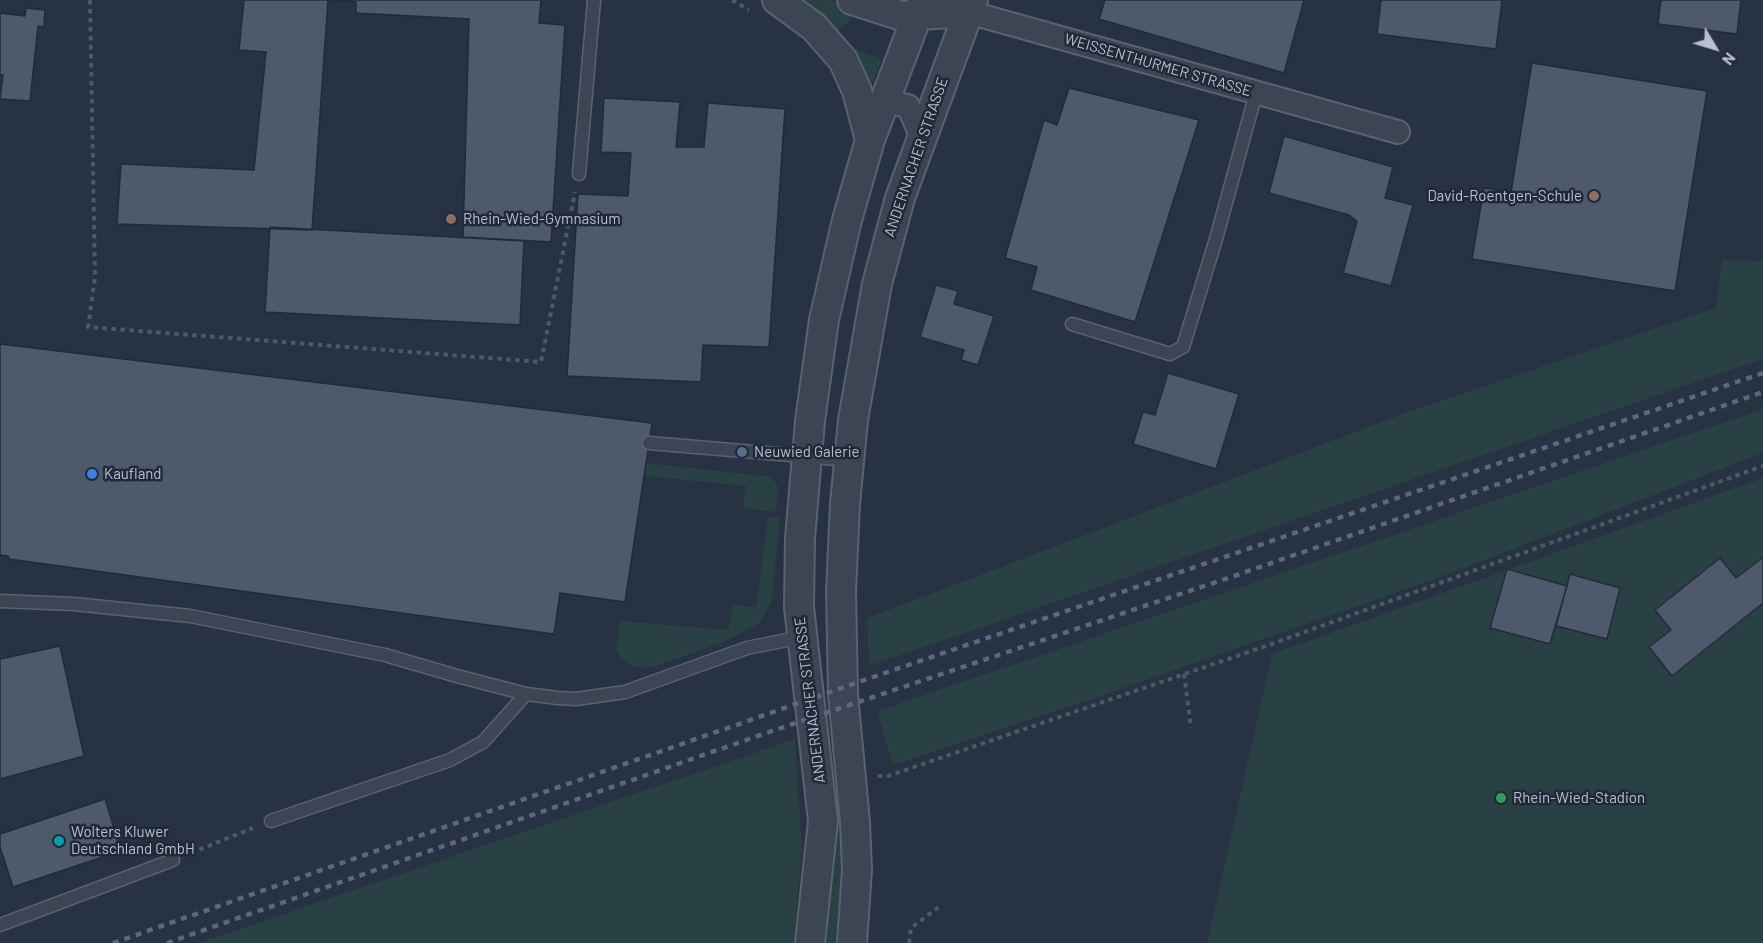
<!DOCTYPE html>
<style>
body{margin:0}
#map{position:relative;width:1763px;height:943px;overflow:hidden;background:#273243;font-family:Barlow,sans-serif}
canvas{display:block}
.north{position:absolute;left:1685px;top:18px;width:60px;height:60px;-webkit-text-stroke:4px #202938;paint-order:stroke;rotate:128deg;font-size:16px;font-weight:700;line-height:24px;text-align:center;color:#b9c0cd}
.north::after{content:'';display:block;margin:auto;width:21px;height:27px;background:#b9c0cd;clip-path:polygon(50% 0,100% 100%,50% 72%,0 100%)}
</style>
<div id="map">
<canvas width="1763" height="943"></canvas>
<div class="north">N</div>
</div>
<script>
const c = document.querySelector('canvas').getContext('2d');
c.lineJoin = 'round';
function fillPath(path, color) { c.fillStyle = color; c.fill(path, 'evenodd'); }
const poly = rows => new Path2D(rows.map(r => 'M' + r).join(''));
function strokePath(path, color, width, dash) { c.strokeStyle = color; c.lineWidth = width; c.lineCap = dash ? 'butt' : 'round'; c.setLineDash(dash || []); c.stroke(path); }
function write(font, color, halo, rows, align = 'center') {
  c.font = font + ' Barlow,sans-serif'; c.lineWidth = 5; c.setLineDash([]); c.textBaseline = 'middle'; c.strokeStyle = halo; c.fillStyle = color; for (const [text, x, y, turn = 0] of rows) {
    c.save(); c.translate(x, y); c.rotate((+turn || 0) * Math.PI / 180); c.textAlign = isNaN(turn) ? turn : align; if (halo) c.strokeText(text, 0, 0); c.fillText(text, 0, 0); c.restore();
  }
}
const green = poly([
 [799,0,829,0,854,10,849,22,836,32],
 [850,47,882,59,869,93],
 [1722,260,1763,261,1763,359,869,666,867,618,1410,411,1716,308],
 [1763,409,1763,453,1438,578,1083,702,893,765,877,711],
 [646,463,772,477,778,487,776,512,743,508,746,486,644,476],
 [1763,478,1763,943,1207,943,1272,654],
 [768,517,780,518,772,600,760,623,724,642,650,668,631,666,621,658,616,649,620,621,728,630,733,605,756,607],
 [795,739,802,849,794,943,199,943],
 [830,792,840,798,844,823,842,943,820,943]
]);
const building = poly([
 [244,0,541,0,539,23,565,25,551,242,463,237,469,19,356,13,356,2,328,0,312,230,117,224,121,164,254,170,266,52,239,50,244,0],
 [1105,0,1304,0,1284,73,1099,19,1105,0],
 [1381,0,1502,0,1496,49,1377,34,1381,0],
 [1661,0,1741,0,1737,34,1658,24,1661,0],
 [26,8,45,10,44,27,38,26,30,101,0,99,3,75,0,75,0,13,25,16,26,8],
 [1532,63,1707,91,1675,291,1472,259,1484,188,1511,192,1532,63],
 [1069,88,1199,120,1135,322,1031,290,1037,267,1005,258,1044,120,1057,125,1069,88],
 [604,98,680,102,676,147,704,147,708,103,785,109,769,347,703,345,701,382,567,376,578,194,628,196,631,153,601,152,604,98],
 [1284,136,1393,167,1385,198,1413,205,1391,286,1343,273,1357,221,1349,215,1269,193,1284,136],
 [270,227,524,241,520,325,265,312,270,227],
 [936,285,958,291,954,304,994,316,978,365,961,360,964,350,920,337,936,285],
 [0,344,652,423,625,602,560,593,554,634,9,559,8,556,0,555,0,344],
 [1168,373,1239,394,1216,469,1133,444,1143,412,1155,415,1168,373],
 [1763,557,1763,603,1672,676,1649,647,1671,630,1655,610,1720,558,1736,578,1763,557],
 [1507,569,1567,586,1550,644,1490,628,1507,569],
 [1570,574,1620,588,1607,639,1556,626,1570,574],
 [60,646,84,756,0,779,0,659,60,646],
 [105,799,121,851,13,887,0,847,0,834,105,799]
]);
const path = poly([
 [90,0,95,277,88,327,541,362,575,192],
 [732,0,749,10],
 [1184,674,1191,728],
 [878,776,888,776,1266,646,1763,466],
 [191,853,253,828],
 [909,943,911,928,940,906]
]);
const service = poly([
 [579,174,594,0],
 [1072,324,1170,354,1183,347,1216,239,1256,93],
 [649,443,849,460],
 [0,601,74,604,190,616,385,655,457,676,526,694,558,698,576,699,625,692,747,648,802,637],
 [271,821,450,760,483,742,526,694],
 [0,925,173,860]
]);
const minor = poly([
 [968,12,1398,132],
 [882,110,892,103,908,106,921,135]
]);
const tertiary = poly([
 [777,0,814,27,843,60,857,91,870,140],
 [852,0,902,16,968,12],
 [810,943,823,821,799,607,800,538,810,421,824,320,847,220,870,140,923,0],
 [852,943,857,870,855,822,843,694,841,591,845,504,853,420,877,284,900,198,973,0]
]);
const rail = poly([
 [113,943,879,675,1763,373],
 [167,943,769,732,1237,575,1763,392]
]);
const markers = [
 [1594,196,6,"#8d6e63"],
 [451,219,6,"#8d6e63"],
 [742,452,6,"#5c6f8a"],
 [92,474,6,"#3f7fe0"],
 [1501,798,6,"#2e9e5b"],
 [59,841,6,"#0f9aa8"]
];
const streetNames = [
 ["WEISSENTHURMER STRASSE",1158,65,16],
 ["ANDERNACHER STRASSE",916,157,-71],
 ["ANDERNACHER STRASSE",810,700,-97]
];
const poiNames = [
 ["David-Roentgen-Schule",1582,196,"right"],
 ["Rhein-Wied-Gymnasium",463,219],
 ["Neuwied Galerie",754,452],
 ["Kaufland",104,474],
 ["Rhein-Wied-Stadion",1513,798],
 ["Wolters Kluwer",71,832],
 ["Deutschland GmbH",71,849]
];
fillPath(green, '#294044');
fillPath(building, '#4e596c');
strokePath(building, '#222b3a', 1.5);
strokePath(service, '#5a6270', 15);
strokePath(minor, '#5a6270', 26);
strokePath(tertiary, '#5a6270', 32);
strokePath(path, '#485d61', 4, [4.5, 4.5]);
strokePath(service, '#3c4553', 12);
strokePath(minor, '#3c4553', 22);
strokePath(tertiary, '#3c4553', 28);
strokePath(rail, '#5e687a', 4.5, [6, 6]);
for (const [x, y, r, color] of markers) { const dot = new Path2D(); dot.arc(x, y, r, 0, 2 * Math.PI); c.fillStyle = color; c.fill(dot); strokePath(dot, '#202938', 2); }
write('15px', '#b9c0cd', '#202938', streetNames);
write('15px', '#b9c0cd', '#202938', poiNames, 'left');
</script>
